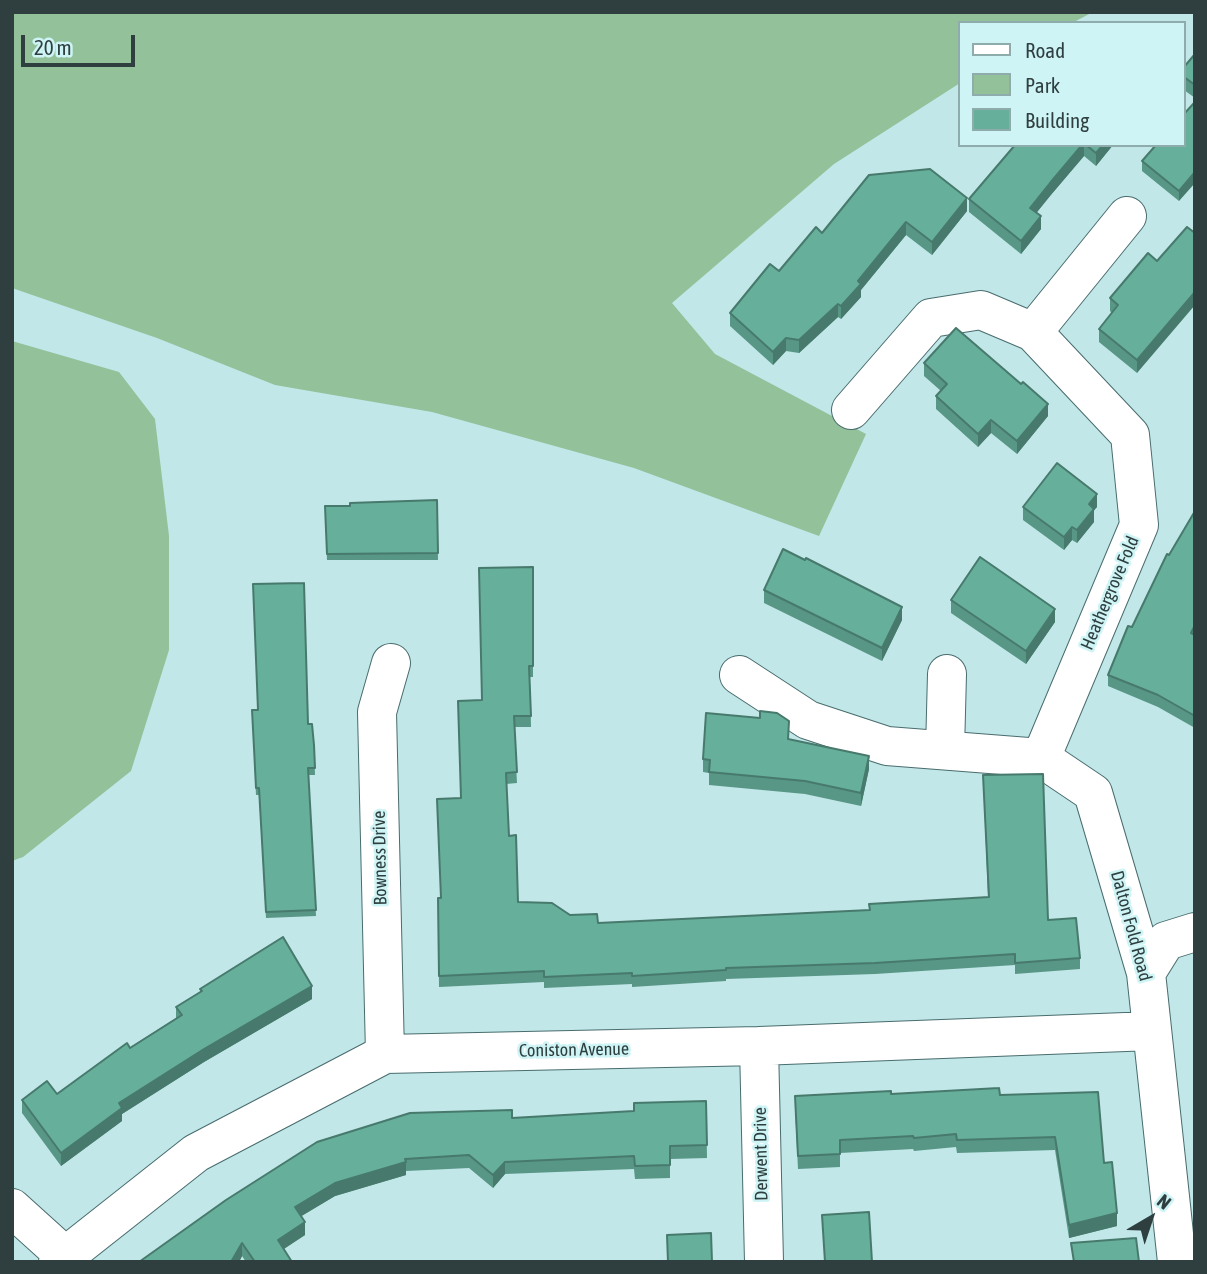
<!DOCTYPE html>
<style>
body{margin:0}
#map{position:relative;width:1207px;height:1274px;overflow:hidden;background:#c1e7e8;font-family:"Asap Condensed",sans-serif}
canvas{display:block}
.frame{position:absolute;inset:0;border:14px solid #2f3f3f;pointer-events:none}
.legend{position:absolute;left:958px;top:21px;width:228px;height:126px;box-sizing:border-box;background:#cef4f5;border:2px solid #8eacac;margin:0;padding:9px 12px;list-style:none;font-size:21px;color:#2f3f3f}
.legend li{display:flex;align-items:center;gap:14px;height:35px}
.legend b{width:35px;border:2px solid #8eacac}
.north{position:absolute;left:1116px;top:1183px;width:70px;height:70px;-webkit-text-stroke:5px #cef4f5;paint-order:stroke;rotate:39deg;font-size:19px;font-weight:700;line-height:28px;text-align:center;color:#2f3f3f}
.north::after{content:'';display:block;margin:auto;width:24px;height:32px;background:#2f3f3f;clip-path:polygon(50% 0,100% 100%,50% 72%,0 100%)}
.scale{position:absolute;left:21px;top:35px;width:114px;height:32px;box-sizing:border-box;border:4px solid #2f3f3f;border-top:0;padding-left:9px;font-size:21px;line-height:24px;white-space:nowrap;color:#2f3f3f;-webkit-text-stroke:5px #cef4f5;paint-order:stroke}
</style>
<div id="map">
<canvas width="1207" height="1274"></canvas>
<div class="frame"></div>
<ul class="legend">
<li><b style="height:9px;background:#fff"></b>Road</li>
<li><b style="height:19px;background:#92c19a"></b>Park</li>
<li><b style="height:19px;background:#66af9b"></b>Building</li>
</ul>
<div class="north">N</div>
<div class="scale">20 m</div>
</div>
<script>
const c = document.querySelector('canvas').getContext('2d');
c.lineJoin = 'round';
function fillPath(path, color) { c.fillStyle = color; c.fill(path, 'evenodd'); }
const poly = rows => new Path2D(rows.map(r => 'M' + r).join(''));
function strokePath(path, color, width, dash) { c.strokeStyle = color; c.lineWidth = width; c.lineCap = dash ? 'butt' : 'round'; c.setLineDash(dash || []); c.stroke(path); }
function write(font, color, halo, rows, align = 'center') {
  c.font = font + ' "Asap Condensed",sans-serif'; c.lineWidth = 5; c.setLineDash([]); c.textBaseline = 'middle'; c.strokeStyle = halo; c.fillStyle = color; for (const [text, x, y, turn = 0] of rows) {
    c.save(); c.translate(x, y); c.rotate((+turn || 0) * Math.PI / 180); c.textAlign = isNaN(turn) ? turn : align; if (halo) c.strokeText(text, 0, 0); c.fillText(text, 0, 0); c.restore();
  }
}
const green = poly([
 [12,12,1093,12,1072,23,960,23,960,83,834,164,672,303,715,354,866,434,819,536,634,468,432,412,275,385,157,338,12,288],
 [12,341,119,372,155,419,169,536,169,650,131,771,23,857,12,861]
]);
const minor = poly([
 [1033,332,1127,216],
 [851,410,931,318,981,310,1033,332,1130,435,1139,525,1041,758],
 [739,675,808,720,887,746,1041,758,1093,793,1146,973,1177,1262],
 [945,750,947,674],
 [1146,973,1166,941,1195,932],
 [759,1046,764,1262],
 [385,1054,377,712,391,663],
 [12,1208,64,1255],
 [58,1262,196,1153,385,1054,759,1046,1152,1031]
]);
const wall = poly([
 [1195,54,1195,98,1184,90,1184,67],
 [1015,145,1113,145,1096,166,1084,156,1050,196,1036,213,1041,229,1021,254,969,212,969,199],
 [1184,145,1179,201,1142,171,1142,161],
 [967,211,932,255,906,235,861,290,861,297,841,319,838,317,799,353,786,351,773,365,730,326,730,313,822,233],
 [1157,261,1137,373,1099,342,1099,329,1112,313,1110,311,1110,298],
 [924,363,1048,416,1017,454,991,433,978,447,936,409,936,396,941,391,924,376],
 [437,500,438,560,327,560,325,506,350,506],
 [1023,507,1097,507,1094,510,1094,522,1077,543,1072,540,1064,550,1023,520],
 [1195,511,1195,728,1158,707,1108,686,1108,675,1169,555],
 [533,567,533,677,530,677,531,727,514,727,517,783,506,784,509,836,518,902,598,923,869,910,988,898,983,775,1048,920,1080,958,1080,969,1015,974,1015,965,875,974,726,979,726,981,632,987,632,984,544,988,544,982,439,987,438,898,441,898,461,798],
 [764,590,902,620,882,661,764,603],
 [951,600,1055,622,1026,664,951,613],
 [308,724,314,745,315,775,308,775,316,916,266,918,259,795,256,795,254,755],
 [789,734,789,740,869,769,861,806,805,794,709,785,709,773,703,772,703,759],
 [200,989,312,999,204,1062,122,1114,122,1121,61,1166,22,1113,22,1100,57,1094,176,1018,176,1007,200,992],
 [891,1094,1000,1095,1104,1163,1117,1226,1069,1238,1055,1150,957,1153,956,1147,914,1151,913,1149,840,1153,840,1167,798,1169,795,1109],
 [706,1101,707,1158,670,1159,670,1178,635,1179,634,1169,505,1174,493,1188,469,1168,406,1171,406,1175,335,1196,301,1216,305,1235,283,1249,292,1262,246,1262,242,1256,239,1262,139,1262,512,1118,634,1111]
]);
const shadedWall = poly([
 [1082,145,1084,145,1084,156,1050,196,1030,221,1030,208,1050,183],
 [1103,145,1113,145,1096,166,1096,153],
 [1195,172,1195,183,1179,201,1179,191],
 [967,198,967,211,932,255,932,242],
 [1041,216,1041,229,1021,254,1021,241],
 [906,222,906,235,861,290,861,297,841,319,841,306,858,281],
 [1195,292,1195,305,1137,373,1137,360],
 [838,304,838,317,799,353,799,340],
 [786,338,786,351,773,365,773,352],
 [1048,404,1048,416,1017,454,1017,441],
 [991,420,991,433,978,447,978,434],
 [1097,494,1097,507,1094,510,1094,522,1077,543,1077,530,1089,504],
 [1072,527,1072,540,1064,550,1064,537],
 [902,607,902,620,882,661,882,648],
 [1055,609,1055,622,1026,664,1026,651],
 [869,756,869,769,861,806,861,793],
 [312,986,312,999,204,1062,122,1114,122,1121,61,1166,61,1153,119,1103,204,1049],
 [406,1162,406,1175,335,1196,295,1220,295,1207,335,1183],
 [505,1162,505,1174,493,1188,493,1175],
 [1117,1213,1117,1226,1069,1238,1069,1225],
 [305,1222,305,1235,278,1253,278,1240],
 [242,1243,242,1256,239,1262,231,1262]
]);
const building = poly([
 [1195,54,1195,85,1184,77,1184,67,1195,54],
 [1194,103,1195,172,1179,191,1142,161,1156,145,1184,145,1184,114,1194,103],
 [1015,145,1082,145,1050,183,1030,208,1041,216,1021,241,969,199,1015,145],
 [1086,145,1103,145,1096,153,1086,145],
 [930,169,967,198,932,242,906,222,858,281,861,284,841,306,838,304,799,340,786,338,773,352,730,313,770,264,779,271,816,227,822,233,869,175,930,169],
 [1187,227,1195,233,1195,292,1137,360,1099,329,1118,305,1110,298,1148,253,1157,261,1187,227],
 [956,328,1021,384,1023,382,1048,404,1017,441,991,420,978,434,936,396,947,384,924,363,956,328],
 [1057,463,1097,494,1089,504,1094,509,1077,530,1072,527,1064,537,1023,507,1057,463],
 [437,500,438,553,327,554,325,506,350,506,350,503,437,500],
 [1195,511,1195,625,1191,633,1195,635,1195,716,1158,695,1108,675,1128,626,1132,627,1167,554,1169,555,1195,511],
 [783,549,805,560,806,558,902,607,882,648,764,590,783,549],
 [980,557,1055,609,1026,651,951,600,980,557],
 [533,567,533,666,529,666,531,716,514,716,517,772,506,773,509,836,516,835,518,902,552,903,570,915,597,914,598,923,870,910,869,904,989,897,983,775,1043,774,1048,920,1076,918,1080,958,1015,963,1015,954,875,963,726,968,726,970,632,976,632,973,544,977,544,971,439,976,438,898,441,898,437,799,461,798,458,701,482,700,479,568,533,567],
 [304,583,308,724,312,724,314,745,315,768,308,768,316,910,266,912,259,788,256,788,254,748,252,710,258,710,253,584,304,583],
 [760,711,777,713,789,721,788,739,869,756,861,793,805,781,709,772,710,760,703,759,706,713,760,718,760,711],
 [283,937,312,986,204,1049,119,1103,122,1108,61,1153,22,1100,47,1081,57,1094,127,1043,130,1048,182,1015,176,1007,202,991,200,989,283,937],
 [999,1088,1000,1095,1098,1092,1104,1163,1112,1162,1117,1213,1069,1225,1055,1137,957,1140,956,1134,914,1138,913,1136,840,1140,840,1154,798,1156,795,1096,891,1091,891,1094,999,1088],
 [706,1101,707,1145,670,1146,670,1165,635,1166,634,1156,505,1162,493,1175,469,1155,405,1159,406,1162,335,1183,295,1207,305,1222,278,1240,292,1262,255,1262,242,1243,231,1262,139,1262,226,1200,317,1142,410,1113,512,1110,512,1118,634,1111,634,1103,706,1101],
 [869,1212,872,1262,825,1262,822,1215,869,1212],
 [711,1233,712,1262,668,1262,667,1235,711,1233],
 [1136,1238,1139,1262,1074,1262,1071,1243,1136,1238]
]);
const streetNames = [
 ["Heathergrove Fold",1110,593,-67],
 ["Bowness Drive",380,858,-91],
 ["Dalton Fold Road",1131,926,75],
 ["Coniston Avenue",574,1050,-1],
 ["Derwent Drive",761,1154,-91]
];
fillPath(green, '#92c19a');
strokePath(minor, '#496c6d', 40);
strokePath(minor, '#fff', 38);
fillPath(wall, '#589685');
fillPath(shadedWall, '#477a6c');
fillPath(building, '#66af9b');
strokePath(building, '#477a6c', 2);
write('18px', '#2f3f3f', '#cef4f5', streetNames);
</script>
